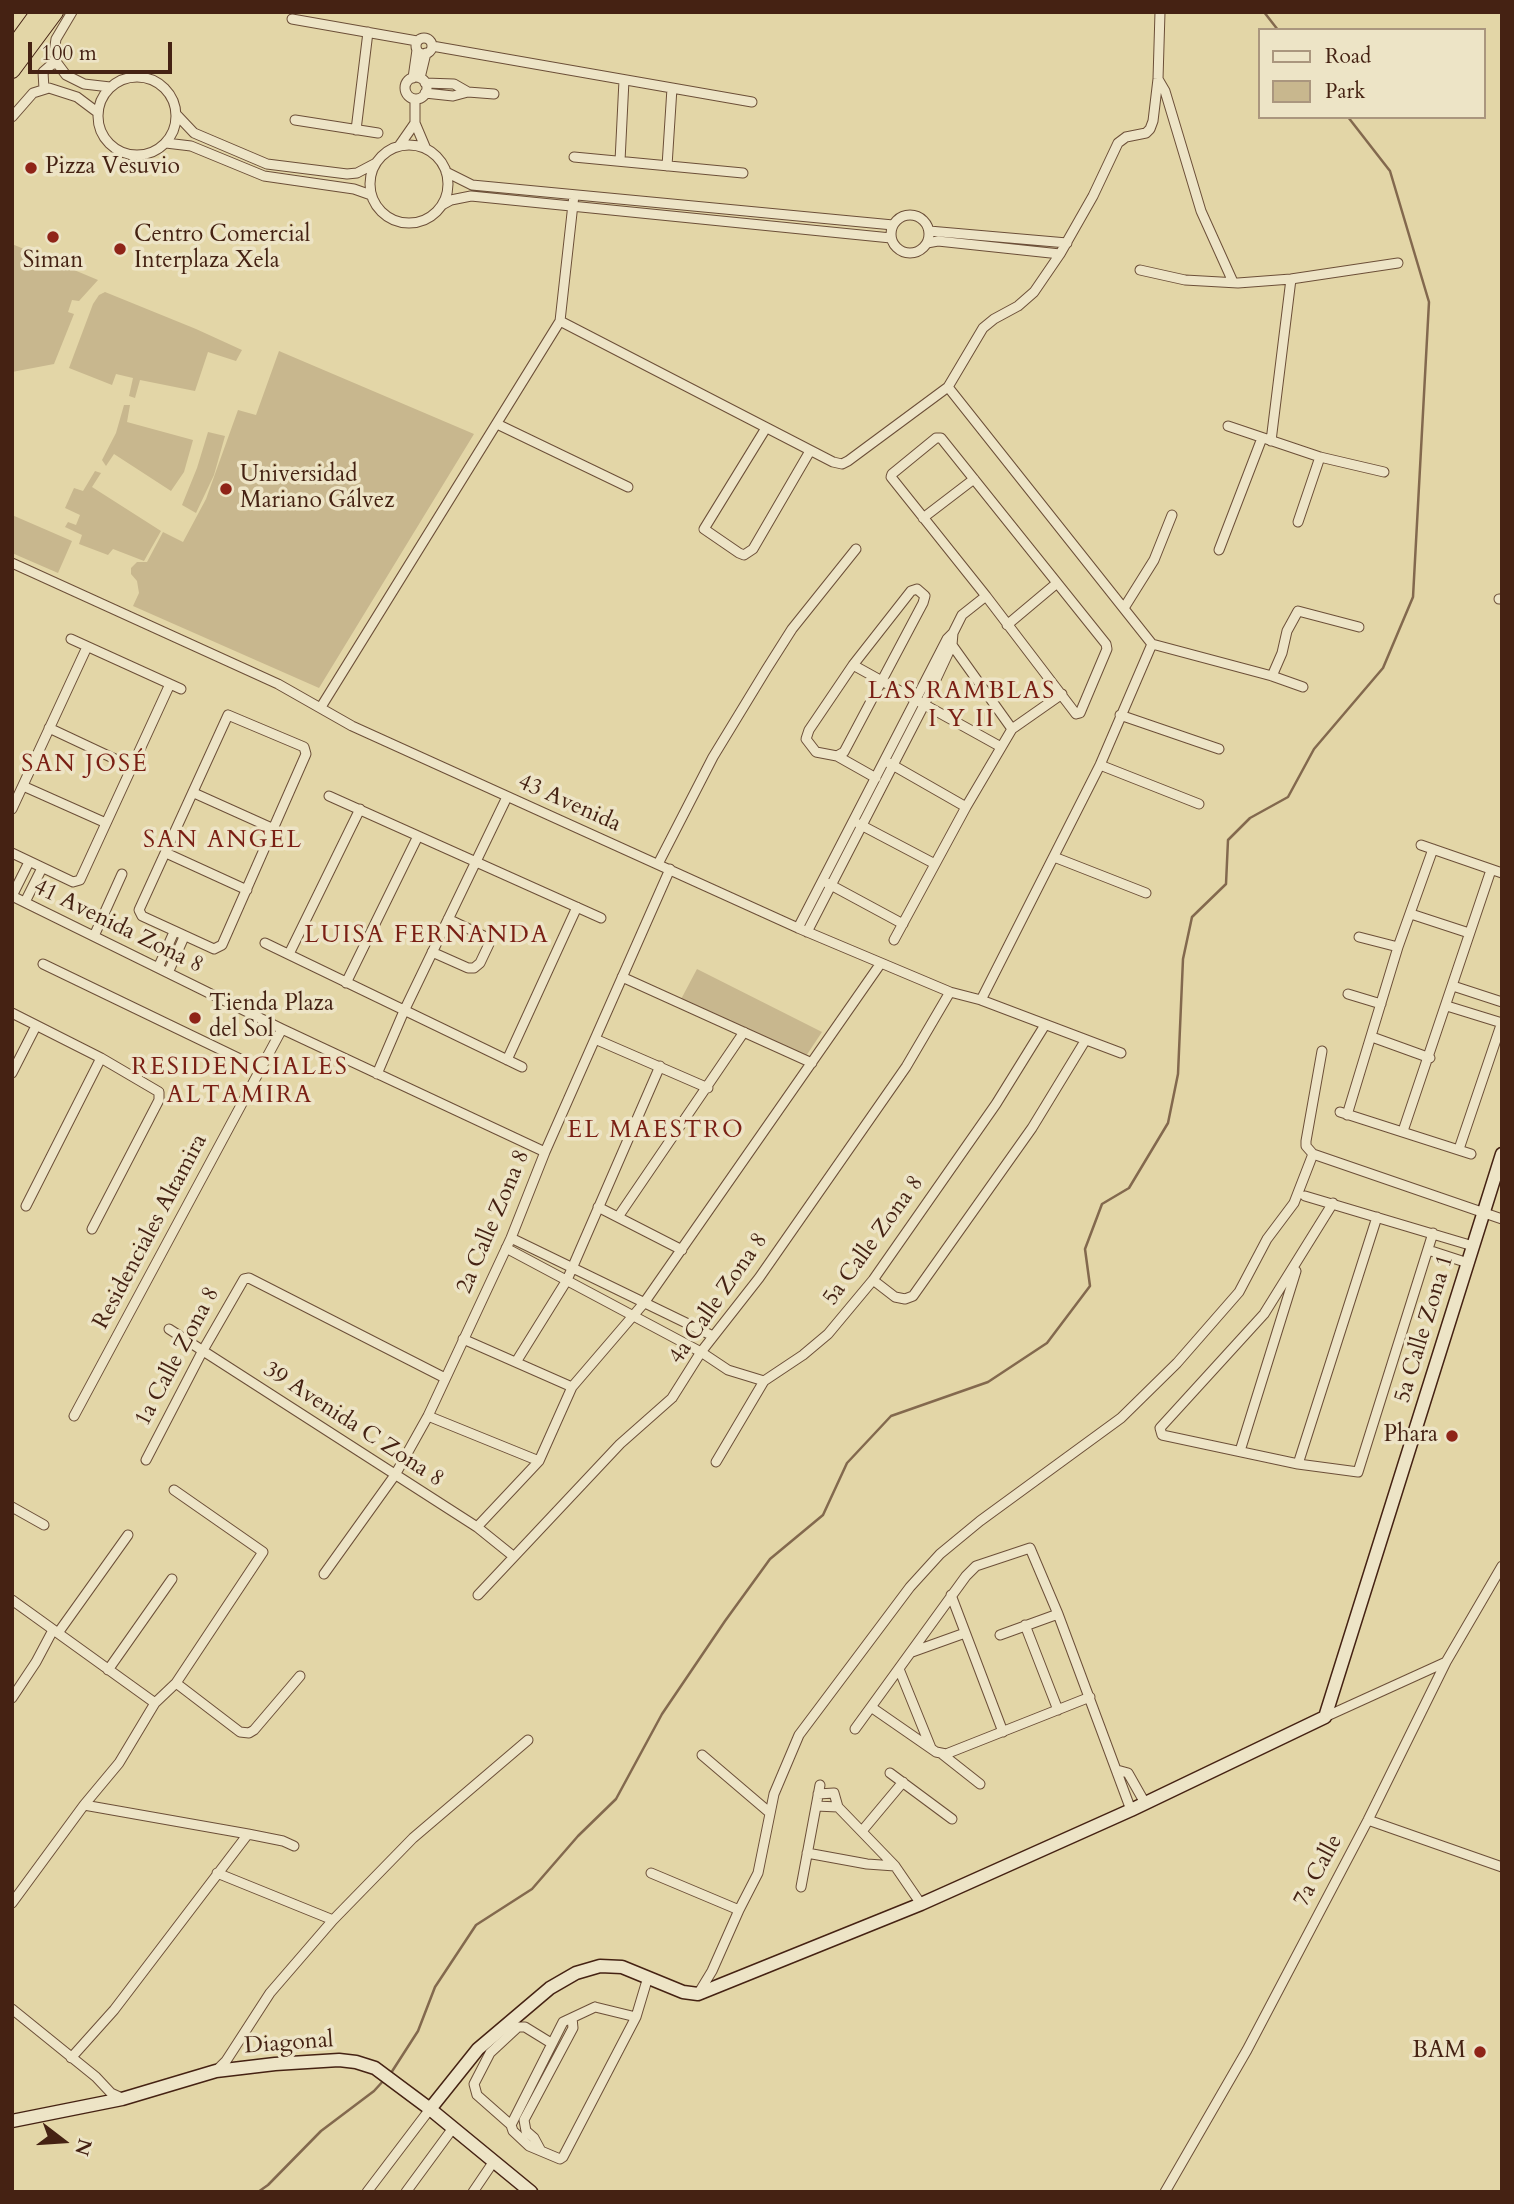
<!DOCTYPE html>
<meta charset="utf-8">
<style>
body{margin:0}
#map{position:relative;width:1514px;height:2204px;overflow:hidden;background:#e3d6a7;font-family:Cardo,serif}
canvas{display:block}
.frame{position:absolute;inset:0;border:14px solid #452213;pointer-events:none}
.legend{position:absolute;left:1258px;top:28px;width:228px;height:91px;box-sizing:border-box;background:#ede4c6;border:2px solid #aa967e;margin:0;padding:9px 12px;list-style:none;font-size:21px;color:#452213}
.legend li{display:flex;align-items:center;gap:14px;height:35px}
.legend b{width:35px;border:2px solid #aa967e}
.north{position:absolute;left:28px;top:2106px;width:70px;height:70px;-webkit-text-stroke:5px #ede4c6;paint-order:stroke;rotate:107deg;font-size:19px;font-weight:700;line-height:28px;text-align:center;color:#452213}
.north::after{content:'';display:block;margin:auto;width:24px;height:32px;background:#452213;clip-path:polygon(50% 0,100% 100%,50% 72%,0 100%)}
.scale{position:absolute;left:28px;top:42px;width:144px;height:32px;box-sizing:border-box;border:4px solid #452213;border-top:0;padding-left:9px;font-size:21px;line-height:24px;white-space:nowrap;color:#452213;-webkit-text-stroke:5px #ede4c6;paint-order:stroke}
</style>
<div id="map">
<canvas width="1514" height="2204"></canvas>
<div class="frame"></div>
<ul class="legend">
<li><b style="height:9px;background:#ede4c6"></b>Road</li>
<li><b style="height:19px;background:#c8b78e"></b>Park</li>
</ul>
<div class="north">N</div>
<div class="scale">100 m</div>
</div>
<script>
const c = document.querySelector('canvas').getContext('2d');
c.lineJoin = 'round';
function fillPath(path, color) { c.fillStyle = color; c.fill(path, 'evenodd'); }
const poly = rows => new Path2D(rows.map(r => 'M' + r).join(''));
function strokePath(path, color, width, dash) { c.strokeStyle = color; c.lineWidth = width; c.lineCap = dash ? 'butt' : 'round'; c.setLineDash(dash || []); c.stroke(path); }
function write(font, color, halo, rows, align = 'center') {
  c.font = font + ' Cardo,serif'; c.lineWidth = 7; c.setLineDash([]); c.textBaseline = 'middle'; c.strokeStyle = halo; c.fillStyle = color; for (const [text, x, y, turn = 0] of rows) {
    c.save(); c.translate(x, y); c.rotate((+turn || 0) * Math.PI / 180); c.textAlign = isNaN(turn) ? turn : align; if (halo) c.strokeText(text, 0, 0); c.fillText(text, 0, 0); c.restore();
  }
}
const green = poly([
 [12,244,98,280,79,301,72,300,68,312,74,314,54,364,12,372],
 [105,292,196,329,242,350,236,361,208,352,195,391,140,380,135,398,129,396,133,378,116,374,112,385,69,368,93,304,99,295],
 [279,351,474,434,319,688,133,606,139,593,137,581,131,574,131,568,137,562,147,562,163,532,183,542,206,499,238,410,256,415],
 [124,405,130,405,127,422,193,440,184,472,171,491,114,454,106,466,102,460,116,433],
 [208,432,225,436,214,475,196,513,182,505,197,468],
 [95,471,101,473,92,487,161,531,144,561,113,549,108,555,79,544,82,535,65,527,68,522,76,525,80,515,65,508,74,488,83,491],
 [12,515,72,541,58,573,12,553],
 [697,969,822,1032,804,1059,679,1003]
]);
const stream = poly([
 [1264,12,1278,30],
 [391,2073,418,2031,435,1987,476,1925,532,1889,578,1836,616,1799,662,1714,725,1621,770,1559,823,1515,847,1463,891,1416,988,1382,1047,1343,1090,1286,1085,1249,1102,1204,1129,1188,1168,1123,1178,1074,1183,959,1192,917,1226,884,1228,840,1250,818,1288,797,1314,749,1383,668,1413,597,1429,302,1390,171,1348,117],
 [258,2192,268,2185,321,2131,374,2091,384,2080]
]);
const street = poly([
 [72,12,56,39,54,53,57,63,66,75,84,84,110,87],
 [292,19,417,41],
 '416 46a8 8 0 1 1 16 0a8 8 0 1 1-16 0Z',
 [432,46,752,102],
 '98 116a39 39 0 1 1 78 0a39 39 0 1 1-78 0Z',
 '405 88a11 11 0 1 1 22 0a11 11 0 1 1-22 0Z',
 [413,78,417,50],
 [420,78,426,53],
 [1158,79,1165,91,1201,211,1233,282],
 [425,83,454,84,468,92],
 [44,89,43,72,51,65,57,63],
 [425,93,453,96,468,92,494,94],
 [415,99,415,123,426,149],
 [176,114,194,133,267,164,347,174,357,173,376,163],
 [12,117,33,93,49,88,77,97,97,112],
 [295,120,378,133],
 [356,130,368,32],
 [166,143,191,146,264,176,354,189,371,195],
 '370 184a39 39 0 1 1 78 0a39 39 0 1 1-78 0Z',
 [399,146,415,123],
 [574,157,743,173],
 [620,161,624,80],
 [667,166,672,88],
 [446,172,472,185,893,225],
 [442,205,451,200,471,196,891,238],
 '891 234a19 19 0 1 1 38 0a19 19 0 1 1-38 0Z',
 [929,231,1067,243],
 [927,243,938,241,1060,254],
 [1140,270,1185,280,1238,283,1291,279,1398,263],
 [560,321,833,462,842,464,848,461,948,387,983,328,994,319,1018,306,1034,292,1060,254,1093,196,1118,143,1126,137,1146,133,1150,129,1153,121,1158,79,1160,12],
 [948,387,1152,644,1272,676,1303,687],
 [497,424,628,487],
 [1228,426,1320,457,1384,472],
 [766,428,704,529,739,553,744,555,753,549,810,451],
 [936,438,941,438,1106,644,1107,649,1080,713,1076,714,986,596,891,477,892,474,936,438],
 [1271,441,1291,279],
 [923,518,974,479],
 [1298,522,1320,457],
 [1219,550,1262,438],
 [12,563,278,684,352,726,798,928,950,992,981,1000,1121,1053],
 [917,589,925,596,923,603,844,752,837,756,816,752,806,739,809,730,853,665,911,591,917,589],
 [1499,599,1502,599],
 [1124,608,1154,560,1172,515],
 [1007,625,1057,583],
 [71,639,181,689],
 [952,645,1012,729],
 [853,665,1001,747],
 [1272,676,1282,653,1287,631,1298,611,1359,627],
 [321,707,560,321,574,195],
 [228,715,304,747,306,754,222,945,214,949,142,916,139,910,228,715],
 [1120,715,1219,749],
 [49,728,132,767],
 [837,756,876,778],
 [889,763,966,807],
 [1100,765,1199,804],
 [23,786,106,823],
 [194,793,274,829],
 [329,796,601,918],
 [12,809,87,647],
 [859,824,935,864],
 [1421,845,1502,873],
 [12,853,73,882,80,880,170,684],
 [166,853,247,890],
 [1054,857,1146,893],
 [658,864,713,757,766,670,792,629,856,549],
 [827,883,903,924],
 [12,896,282,1029,545,1152],
 [12,896,29,862],
 [25,902,42,868],
 [1411,914,1469,933],
 [798,928,947,639,953,633,962,615,986,596],
 [807,932,924,705,952,645,953,633],
 [94,936,122,874],
 [1359,937,1398,947],
 [894,940,966,807,1012,729,1062,694],
 [265,943,522,1067],
 [432,952,468,968,474,968,480,963,489,944,488,938,448,919],
 [289,954,360,809],
 [43,964,261,1069],
 [158,968,174,932],
 [168,973,184,937],
 [622,977,812,1063],
 [346,983,418,836],
 [1453,986,1502,1002],
 [1348,994,1381,1004],
 [981,1000,1100,765,1152,644],
 [1447,1006,1502,1023],
 [12,1013,101,1058,159,1092,159,1100,92,1229],
 [1372,1037,1430,1058],
 [595,1039,708,1088],
 [507,1060,577,907],
 [12,1073,36,1026],
 [377,1074,404,1011,507,797],
 [1340,1112,1471,1154],
 [1347,1115,1398,947,1433,849],
 [1403,1131,1491,870],
 [1459,1149,1502,1022],
 [1313,1154,1502,1219],
 [1305,1196,1473,1246],
 [1333,1203,1264,1314,1160,1428,1162,1435,1298,1464,1358,1472,1433,1233],
 [26,1206,101,1058],
 [598,1207,682,1250],
 [618,1217,744,1032],
 [511,1238,713,1336],
 [506,1248,701,1352,728,1370,764,1381],
 [1428,1250,1468,1263],
 [873,1280,895,1297,905,1299,913,1296,1032,1128,1085,1041],
 [169,1329,477,1527,513,1556],
 [463,1339,572,1387],
 [516,1362,567,1280,660,1066],
 [74,1416,282,1029],
 [428,1416,539,1461],
 [1240,1451,1296,1271],
 [146,1460,202,1352,244,1279,249,1278,445,1378],
 [716,1462,764,1381,803,1355,828,1334,873,1280,996,1104,1045,1025],
 [1298,1464,1377,1217],
 [12,1507,44,1525],
 [477,1527,539,1461,572,1387,644,1303,881,963],
 [324,1574,395,1475,428,1416,511,1238,545,1152,670,869],
 [478,1595,620,1444,672,1398,701,1352,759,1278,906,1067,950,992],
 [951,1595,1003,1732],
 [12,1600,155,1703],
 [1025,1625,1058,1710],
 [58,1633,128,1535],
 [1000,1635,1058,1614],
 [912,1652,965,1633],
 [899,1669,931,1748],
 [108,1670,172,1579],
 [176,1683,240,1732,249,1733,254,1730,300,1676],
 [12,1698,36,1662,53,1630],
 [871,1707,936,1752,946,1754,1090,1697],
 [1325,1717,1446,1662],
 [855,1729,966,1576,976,1566,1030,1548,1058,1614,1131,1810],
 [942,1754,980,1784],
 [702,1755,770,1813],
 [1117,1770,1128,1773,1145,1803],
 [890,1773,952,1819],
 [818,1794,834,1793,838,1807,895,1866,921,1904],
 [84,1805,248,1834],
 [816,1806,838,1807],
 [1368,1820,1502,1867],
 [862,1831,903,1782],
 [807,1853,867,1864,895,1866],
 [217,1873,333,1920],
 [651,1873,739,1910],
 [801,1887,820,1785],
 [12,1903,84,1805,119,1763,155,1703,176,1683,263,1552,174,1490],
 [698,1994,712,1971,739,1910,758,1873,774,1794,799,1735,910,1587,940,1554,980,1521,1121,1418,1177,1363,1239,1292,1267,1239,1294,1203,1313,1154,1306,1146,1306,1141,1322,1051],
 [595,2007,636,2017,563,2157,560,2159,529,2146,513,2131,511,2125,563,2022,595,2007],
 [12,2009,96,2077,111,2093,122,2098],
 [636,2017,648,1977],
 [71,2058,114,2010,248,1834,283,1841,294,1846],
 [217,2070,226,2061,270,1993,333,1920,413,1838,528,1740],
 [511,2125,477,2095,474,2084,490,2053,518,2027,525,2027,551,2043],
 [541,2151,534,2138,526,2131,524,2120,573,2028,572,2018],
 [367,2192,430,2109],
 [406,2192,453,2128],
 [473,2192,494,2161],
 [1165,2192,1247,2050,1368,1820,1446,1662,1502,1566]
]);
const secondary = poly([
 [430,2109,478,2049,550,1988,576,1973,600,1966,622,1967,683,1992,698,1994,921,1904,1131,1810,1325,1717,1502,1154],
 [12,2121,122,2099,216,2071,275,2064,339,2060,356,2062,375,2068,430,2109,531,2192]
]);
const highway = poly([
 [12,49,39,12],
 [12,70,55,12]
]);
const markers = [
 [31,168,7,"#8f2418"],
 [53,237,7,"#8f2418"],
 [120,249,7,"#8f2418"],
 [226,489,7,"#8f2418"],
 [195,1018,7,"#8f2418"],
 [1452,1436,7,"#8f2418"],
 [1480,2052,7,"#8f2418"]
];
const poiNames = [
 ["Pizza Vesuvio",45,168],
 ["Centro Comercial",134,236],
 ["Interplaza Xela",134,262],
 ["Siman",53,262,"center"],
 ["Universidad",240,476],
 ["Mariano Gálvez",240,502],
 ["Tienda Plaza",209,1005],
 ["del Sol",209,1031],
 ["Phara",1438,1436,"right"],
 ["BAM",1466,2052,"right"]
];
const streetNames = [
 ["43 Avenida",569,804,24],
 ["41 Avenida Zona 8",118,927,26],
 ["2a Calle Zona 8",494,1222,-67],
 ["Residenciales Altamira",151,1232,-62],
 ["5a Calle Zona 8",874,1241,-54],
 ["4a Calle Zona 8",719,1299,-55],
 ["5a Calle Zona 1",1425,1329,-73],
 ["1a Calle Zona 8",178,1357,-62],
 ["39 Avenida C Zona 8",353,1425,33],
 ["7a Calle",1319,1871,-62],
 ["Diagonal",289,2044,-4]
];
const neighbourhoodNames = [
 ["LAS RAMBLAS",962,692],
 ["I Y II",962,720],
 ["SAN JOSÉ",85,765],
 ["SAN ANGEL",223,841],
 ["LUISA FERNANDA",427,936],
 ["RESIDENCIALES",240,1068],
 ["ALTAMIRA",240,1096],
 ["EL MAESTRO",656,1131]
];
fillPath(green, '#c8b78e');
strokePath(stream, '#83694e', 2.5);
strokePath(street, '#6c4f38', 11);
strokePath(secondary, '#452213', 15);
strokePath(highway, '#452213', 18);
strokePath(street, '#ede4c6', 9);
strokePath(secondary, '#ede4c6', 12);
strokePath(highway, '#e3d6a7', 16);
for (const [x, y, r, color] of markers) { const dot = new Path2D(); dot.arc(x, y, r, 0, 2 * Math.PI); c.fillStyle = color; c.fill(dot); strokePath(dot, '#ede4c6', 2.5); }
write('23px', '#452213', '#ede4c6', poiNames, 'left');
write('23px', '#452213', '#ede4c6', streetNames);
c.letterSpacing = '2px';
write('24px', '#7a1f14', '#ede4c6', neighbourhoodNames);
c.letterSpacing = '0px';
</script>
